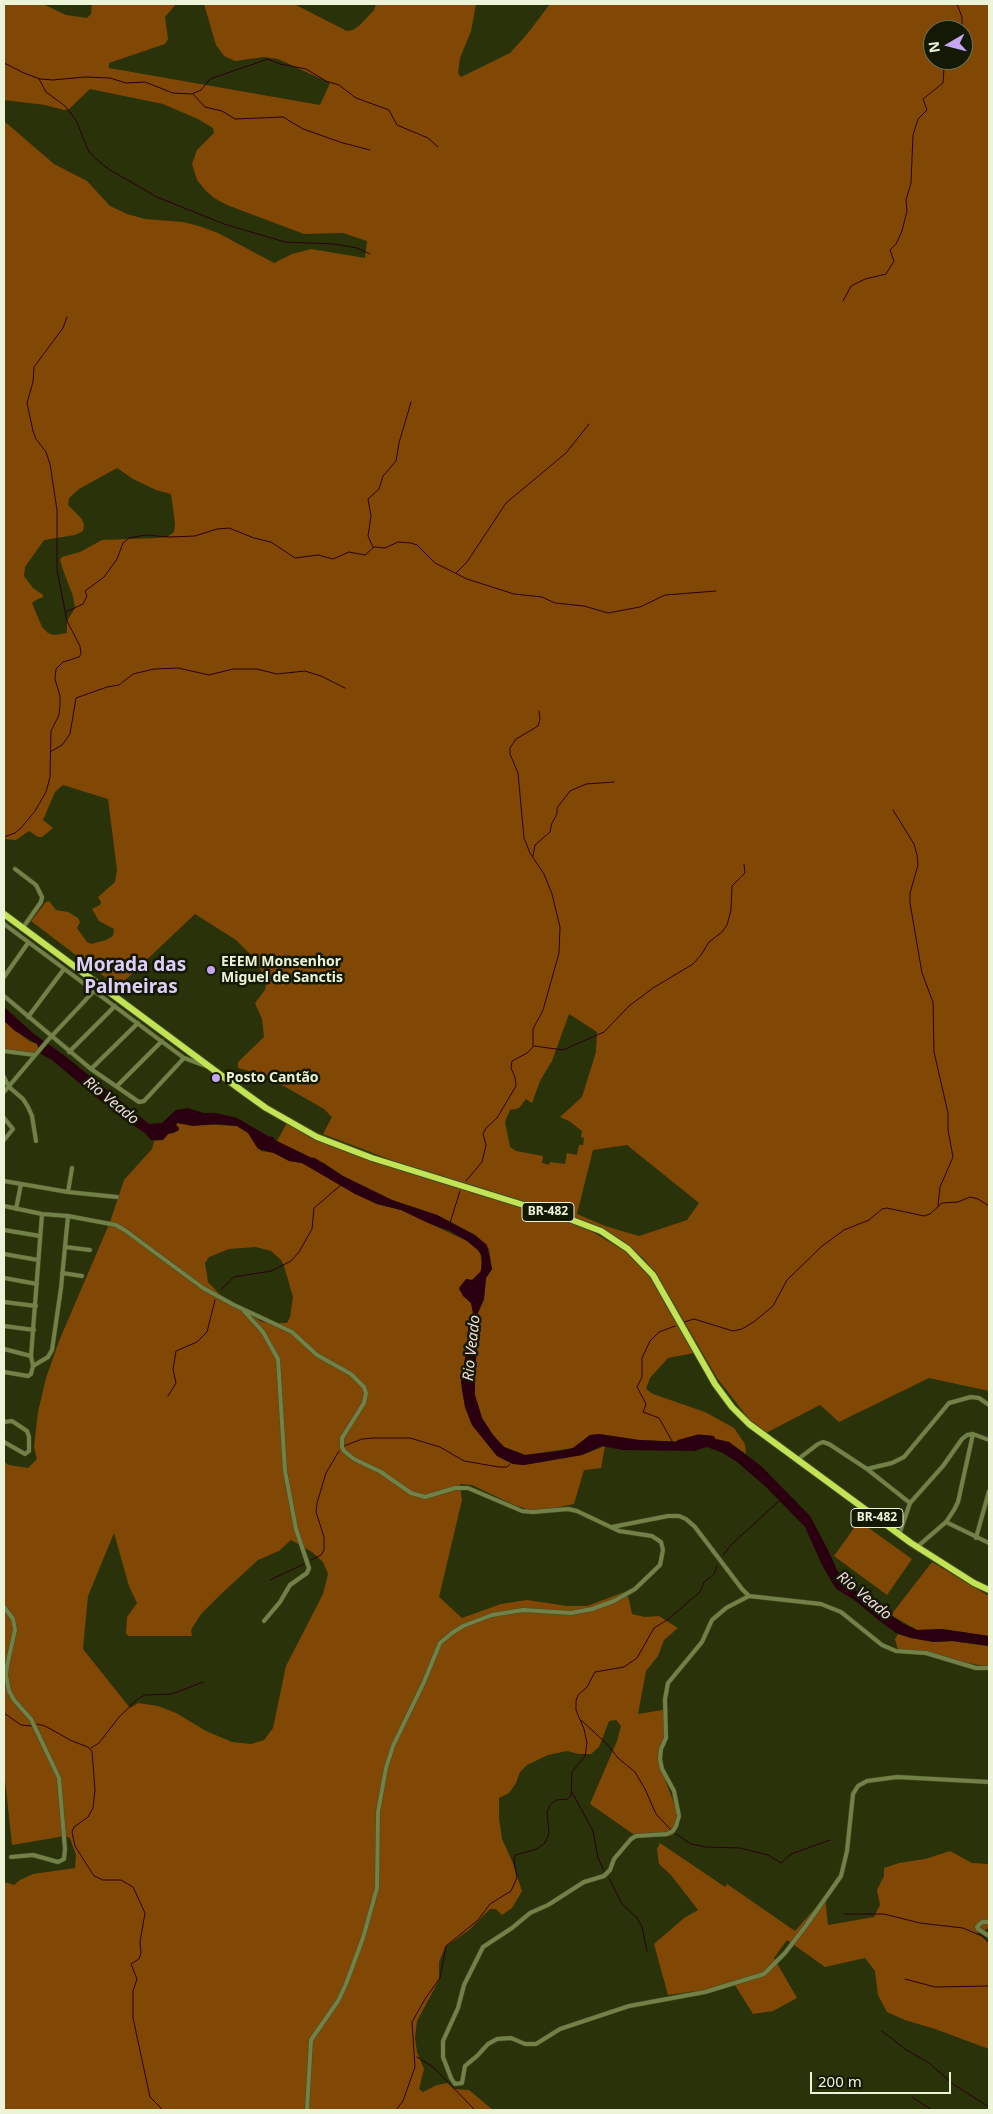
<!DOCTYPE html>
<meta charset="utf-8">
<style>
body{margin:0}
#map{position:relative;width:993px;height:2114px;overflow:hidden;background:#293209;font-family:"Noto Sans",sans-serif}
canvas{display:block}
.frame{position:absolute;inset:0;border:5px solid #ebf4d7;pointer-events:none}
.north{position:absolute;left:923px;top:20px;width:50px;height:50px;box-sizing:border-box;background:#131904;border:1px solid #697158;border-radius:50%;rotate:262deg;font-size:14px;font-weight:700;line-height:20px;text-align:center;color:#ebf4d7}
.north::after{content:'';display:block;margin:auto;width:18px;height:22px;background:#c4a7f2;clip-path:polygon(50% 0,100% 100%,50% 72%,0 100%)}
.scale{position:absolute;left:810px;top:2072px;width:141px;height:22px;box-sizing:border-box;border:2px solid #ebf4d7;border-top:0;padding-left:6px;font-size:15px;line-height:18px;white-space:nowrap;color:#ebf4d7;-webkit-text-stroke:4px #131904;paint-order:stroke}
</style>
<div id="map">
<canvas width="993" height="2114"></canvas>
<div class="frame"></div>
<div class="north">N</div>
<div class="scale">200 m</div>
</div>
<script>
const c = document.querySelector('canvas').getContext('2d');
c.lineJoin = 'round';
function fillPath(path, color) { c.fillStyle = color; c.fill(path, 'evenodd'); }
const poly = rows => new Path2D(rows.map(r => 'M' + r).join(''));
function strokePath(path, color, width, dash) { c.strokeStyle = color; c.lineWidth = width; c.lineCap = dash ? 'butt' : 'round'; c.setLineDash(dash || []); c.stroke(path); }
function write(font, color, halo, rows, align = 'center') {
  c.font = font + ' "Noto Sans",sans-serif'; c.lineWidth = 5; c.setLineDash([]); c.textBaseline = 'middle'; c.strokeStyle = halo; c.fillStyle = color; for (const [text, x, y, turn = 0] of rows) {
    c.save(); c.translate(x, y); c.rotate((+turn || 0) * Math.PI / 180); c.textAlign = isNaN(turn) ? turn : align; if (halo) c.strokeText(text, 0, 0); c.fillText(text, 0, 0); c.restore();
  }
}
const green = poly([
 [4,4,43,4,66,15,87,18,91,14,92,4,176,4,165,17,168,39,165,44,109,63,109,68,320,105,330,83,278,59,264,57,235,61,224,56,216,45,204,4,294,4,347,31,353,30,360,25,374,10,376,4,476,4,471,31,460,58,458,73,461,77,510,53,528,33,550,4,989,4,989,1391,929,1378,839,1422,820,1405,764,1434,752,1423,717,1378,659,1278,643,1258,623,1241,601,1228,574,1217,394,1161,323,1134,332,1117,324,1109,282,1085,253,1072,238,1068,238,1062,264,1037,262,1019,255,1003,265,990,266,985,258,962,236,940,195,914,118,987,31,921,46,902,49,901,56,910,68,912,78,918,80,922,77,928,87,942,91,944,106,940,113,936,114,929,99,921,92,909,100,905,101,902,98,897,115,882,117,870,108,799,63,785,55,792,43,820,53,828,42,837,38,837,29,831,16,840,4,839,4,121,54,164,87,181,110,206,127,214,145,219,183,222,199,226,218,233,274,263,292,254,311,249,365,258,367,241,343,233,304,234,227,205,214,198,206,191,197,180,192,164,197,150,214,133,213,128,198,119,163,104,90,89,69,109,64,110,45,105,4,100],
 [933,30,963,30,963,60,933,60],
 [117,468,133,479,156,490,171,494,175,523,174,532,167,537,156,538,102,540,80,552,62,557,60,560,63,570,73,596,75,608,67,621,67,633,54,635,48,633,42,627,32,603,36,600,43,597,43,595,33,588,24,576,25,567,44,540,75,535,83,531,84,524,81,518,68,505,69,498,79,489],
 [569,1014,597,1032,596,1052,582,1097,560,1117,569,1121,582,1131,581,1137,584,1138,583,1145,579,1145,577,1155,567,1153,565,1164,550,1162,549,1165,542,1163,543,1156,516,1151,510,1147,505,1122,510,1110,519,1108,526,1099,532,1103,540,1081,552,1061],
 [627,1145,699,1203,687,1220,639,1236,605,1226,577,1214,593,1150],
 [4,1021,29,1041,37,1044,40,1051,37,1053,4,1049],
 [288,1121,335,1145,586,1228,628,1253,647,1273,655,1284,694,1353,668,1358,650,1378,646,1389,653,1394,705,1412,734,1428,745,1444,746,1454,729,1442,707,1437,684,1442,639,1440,599,1434,590,1435,573,1448,525,1455,504,1447,493,1435,482,1418,475,1395,475,1369,480,1319,478,1313,484,1299,486,1278,492,1269,489,1249,475,1235,437,1215,392,1200,343,1176,324,1163,309,1157,288,1154,281,1149,277,1141],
 [177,1123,237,1126,248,1133,261,1151,274,1153,289,1161,302,1163,356,1194,377,1204,401,1210,467,1241,480,1252,482,1265,480,1274,472,1280,466,1279,459,1290,471,1303,473,1311,470,1335,461,1381,465,1407,472,1425,497,1456,513,1464,524,1465,582,1455,605,1446,601,1468,584,1470,574,1504,550,1509,530,1510,514,1505,472,1485,460,1484,462,1500,439,1597,462,1618,501,1604,527,1600,567,1606,587,1606,627,1591,632,1614,645,1617,659,1616,678,1628,664,1640,658,1656,646,1671,638,1714,663,1710,668,1734,661,1745,660,1757,662,1772,676,1808,676,1821,673,1835,665,1837,636,1836,590,1804,617,1741,621,1726,616,1720,609,1721,599,1747,591,1754,579,1754,567,1751,548,1755,527,1765,520,1772,516,1783,509,1793,499,1798,499,1818,502,1839,512,1861,522,1891,512,1908,502,1915,496,1909,490,1909,469,1930,445,1947,439,1962,439,1980,417,2021,415,2038,417,2052,424,2069,419,2089,423,2092,437,2085,448,2083,454,2089,469,2090,493,2110,4,2110,4,1882,14,1885,20,1880,33,1874,75,1868,76,1855,70,1838,65,1836,12,1845,4,1771,4,1462,9,1465,28,1468,37,1459,34,1447,38,1412,46,1378,59,1341,110,1222,124,1180,152,1149,154,1141,163,1140,168,1134,174,1133,179,1128,176,1125],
 [256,1247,271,1251,281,1260,284,1266,293,1297,290,1317,287,1323,267,1323,260,1321,246,1311,222,1297,208,1282,205,1263,209,1257,229,1249],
 [114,1533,129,1586,137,1603,127,1617,126,1633,128,1636,192,1636,191,1630,201,1614,220,1595,258,1560,279,1551,291,1540,312,1552,323,1562,328,1574,323,1594,286,1666,273,1728,264,1740,251,1744,232,1742,206,1731,176,1713,158,1706,138,1703,130,1708,83,1649,88,1596],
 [859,1521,912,1559,887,1595,834,1556],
 [932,1562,989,1596,989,1636,942,1629,917,1630,891,1615],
 [898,1634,911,1638,934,1642,952,1641,989,1646,989,1667,898,1650,895,1639],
 [660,1843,725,1887,727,1884,795,1931,825,1897,828,1925,874,1917,880,1905,877,1890,884,1876,884,1868,899,1863,925,1859,950,1851,972,1863,989,1864,989,1928,977,1933,989,1942,989,2049,935,2029,905,2020,887,2012,878,1995,875,1971,865,1958,825,1967,787,1940,774,1958,797,1998,773,2011,753,2014,733,1982,704,1990,668,1995,654,1944,684,1918,698,1910,671,1875,659,1864,657,1849]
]);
const water = poly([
 [4,1007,34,1034,65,1056,149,1124,162,1123,176,1110,187,1108,204,1113,216,1113,237,1118,268,1136,273,1137,281,1149,288,1154,315,1158,343,1176,392,1200,437,1215,475,1235,487,1245,492,1269,486,1278,484,1299,478,1313,480,1319,475,1369,475,1395,482,1418,493,1435,504,1447,525,1455,560,1451,573,1448,590,1435,599,1434,639,1440,684,1442,707,1437,729,1442,761,1466,810,1516,828,1550,837,1570,851,1587,902,1623,917,1630,942,1629,989,1636,989,1646,952,1641,934,1642,911,1638,896,1633,881,1622,853,1599,836,1589,822,1565,805,1527,766,1487,737,1462,723,1453,707,1447,694,1451,623,1450,602,1446,582,1455,524,1465,513,1464,497,1456,472,1425,465,1407,462,1390,461,1381,473,1313,471,1303,463,1296,459,1288,466,1279,472,1280,481,1271,482,1256,478,1250,467,1241,450,1231,428,1223,401,1210,377,1204,355,1194,302,1163,289,1161,274,1153,258,1149,248,1133,237,1126,217,1124,193,1126,177,1123,176,1125,179,1128,178,1131,168,1134,163,1140,151,1140,145,1133,112,1111,107,1104,102,1102,52,1060,41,1054,37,1044,15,1031,4,1021]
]);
const stream = poly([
 [957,4,962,17,962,30],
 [963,40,963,47],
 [4,63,24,73,40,79,53,80,85,77,110,78,126,83,145,82,173,93,192,94,201,90,210,79,268,59,280,64,306,69,326,81,339,85,356,98,389,110,397,125,428,138,438,147],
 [39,79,46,92,65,106,76,120,89,152,97,160,110,170,157,197,224,224,285,242,334,244,357,248,370,254],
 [193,94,205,107,222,111,235,119,283,117,303,129,343,143,370,150],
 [843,301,851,286,865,279,886,274,894,261,890,250,896,244,902,231,907,211,906,200,911,183,913,135,918,119,927,110,923,99,943,83,944,68,951,60],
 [373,547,368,536,371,516,368,499,379,489,383,476,396,461,399,443,411,402],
 [456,573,467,562,506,503,566,453,589,424],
 [66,612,83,604,87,596,85,591,104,577,117,559,123,543,129,538,146,535,169,537,195,536,217,529,229,528,254,538,271,542,295,558,318,555,333,559,349,552,365,555,374,547,385,548,398,542,411,543,417,545,435,563,467,579,514,594,542,597,555,603,584,606,608,613,640,607,665,595,716,591],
 [50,752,62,745,70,734,76,698,107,687,119,685,133,674,154,669,178,668,209,675,233,669,257,669,277,674,305,671,321,676,345,688],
 [893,810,914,844,917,855,918,865,910,893,910,903,922,973,933,1002,934,1052,948,1113,948,1130,953,1157,940,1187,938,1206],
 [4,837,15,833,21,828,35,811,46,792,50,777,51,731,59,715,60,705,60,696,55,679,56,669,63,662,79,657,81,654,80,646,67,621,57,570,57,510,50,464,46,452,36,439,33,431,27,403,33,382,34,367,63,328,67,317],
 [533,856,535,845,550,832,552,823,557,814,557,808,570,791,586,784,614,782],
 [534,1046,563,1050,604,1032,629,1006,653,988,693,964,701,955,709,942,722,932,727,925,731,910,732,886,745,873,744,864],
 [466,1181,482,1162,486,1145,483,1134,486,1128,497,1118,516,1086,515,1077,511,1068,512,1061,527,1053,533,1047,533,1029,543,1010,559,953,560,927,552,894,544,874,530,853,524,838,518,773,510,754,510,748,516,739,538,726,540,719,539,711],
 [450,1223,460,1191],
 [221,1290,234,1277,271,1271,291,1261,299,1252,312,1229,314,1208,341,1185],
 [684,1322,694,1319,733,1331,742,1329,755,1321,773,1306,787,1280,822,1246,844,1230,869,1220,882,1209,887,1208,924,1216,930,1214,942,1203,958,1202,970,1197,978,1199,989,1206],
 [168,1396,176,1383,173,1369,176,1351,197,1342,207,1332,215,1300],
 [672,1441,659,1418,643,1412,646,1404,637,1387,642,1377,642,1358,650,1341,659,1332,675,1326],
 [344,1446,362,1439,373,1438,410,1438,440,1447,464,1461,499,1467,507,1467,510,1464],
 [723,1555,732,1544,780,1500],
 [311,1560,321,1555,324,1550,324,1537,316,1512,317,1503,326,1473,339,1451],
 [270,1580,304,1564],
 [4,1713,21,1725,32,1726],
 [581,1720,607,1744,618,1758,635,1772,645,1789,656,1814,671,1830],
 [37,1724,45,1726,72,1741,88,1747,92,1751,95,1790,93,1808,88,1817,74,1827,72,1832,75,1846,94,1876,103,1880,121,1880,133,1887,145,1913,140,1942,141,1953,139,1959,131,1964,137,1979,133,1991,133,2018,150,2097,163,2110],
 [91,1748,99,1743,119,1717,139,1698,145,1695,172,1694,203,1682],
 [572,1792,593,1831,598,1858,604,1871],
 [676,1834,691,1844,706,1847,740,1848,768,1855,781,1863,791,1854,830,1840],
 [609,1878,622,1904,637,1918,642,1927,647,1951],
 [844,1914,884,1914,920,1923,963,1928,982,1936,989,1943],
 [905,1979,935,1987,989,1986],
 [882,2031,905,2049,929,2063,953,2084,989,2107],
 [417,2057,433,2067,475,2110],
 [912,2097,932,2110],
 [396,2110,403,2101,415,2067,412,2022,425,1999,440,1978,446,1946,478,1920,490,1904,511,1891,517,1878,514,1861,515,1855,537,1849,545,1843,549,1833,547,1812,550,1805,556,1800,568,1799,571,1796,572,1772,585,1756,587,1743,584,1729,576,1710,576,1701,578,1695,587,1687,595,1672,624,1667,637,1658,654,1628,667,1620,700,1592,704,1582,714,1574,717,1566]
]);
const river = poly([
 [271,1143,306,1160],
 [680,1444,698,1439,711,1440]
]);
const minor = poly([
 [15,869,36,885,42,897,41,902,22,929],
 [4,924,184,1058,206,1066],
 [4,977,28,943],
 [4,996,91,1069,139,1102,144,1101,184,1058],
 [28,1017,64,969],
 [4,1051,35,1055],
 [69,1052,115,1006],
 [91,1069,138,1023],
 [4,1077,9,1087,23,1099,28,1107,32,1116,36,1141],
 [117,1086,162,1041],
 [4,1092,48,1040,94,991],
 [4,1118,13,1129,4,1140],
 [4,1181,68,1192,117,1197],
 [68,1192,72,1168],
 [4,1206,42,1214,68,1216,116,1225,126,1231,203,1288,234,1305,292,1332,317,1355,351,1374,364,1387,366,1393,364,1403,342,1438,342,1447,344,1451,354,1459,381,1472,411,1493,425,1497,455,1488,468,1488,522,1511,533,1512,568,1509,577,1511,619,1531,652,1536,661,1542,663,1550,660,1565,635,1589,614,1601,592,1609,571,1613,523,1610,492,1615,463,1626,452,1633,440,1643,424,1682,393,1746,386,1768,378,1812,377,1888,363,1938,346,1984,338,2001,311,2040,307,2110],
 [16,1209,21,1184],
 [42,1214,31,1356,33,1366,48,1357,52,1350,61,1288,68,1216],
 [4,1230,40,1236],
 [65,1247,90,1250],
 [4,1254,38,1260],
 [62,1273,82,1276],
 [4,1278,37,1284],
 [4,1302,36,1306],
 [244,1311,263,1332,278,1359,285,1471,296,1529,309,1568,307,1573,290,1585,280,1602,264,1621],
 [4,1326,34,1330],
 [4,1349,31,1356],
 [4,1372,28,1376,31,1374,33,1366],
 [4,1422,12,1421,27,1431,29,1437,29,1451,25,1454,4,1442],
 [797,1460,818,1444,823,1442,829,1444,867,1469,910,1503],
 [867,1469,892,1463,904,1457,949,1403,971,1397,979,1398,989,1405],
 [946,1522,989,1543],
 [612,1527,668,1516,679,1516,686,1519,695,1527,742,1589,749,1596,821,1604,841,1612,882,1645,896,1651,926,1653,976,1668,989,1668],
 [899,1535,910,1503,943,1466,962,1439,967,1435,973,1434,989,1440],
 [976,1538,989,1491],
 [917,1547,946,1522,954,1510,958,1502,973,1434],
 [749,1596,726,1608,712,1620,702,1642,668,1683,665,1699,666,1738,661,1749,660,1759,662,1769,674,1791,679,1816,676,1826,673,1831,667,1834,636,1836,631,1839,614,1859,610,1870,604,1876,584,1882,548,1905,530,1913,512,1928,483,1947,464,1985,458,2008,443,2041,443,2057,451,2078,455,2084,462,2083,465,2066,477,2056,488,2044,497,2039,511,2038,525,2044,536,2044,560,2029,629,2006,705,1992,764,1974,785,1953,805,1927,841,1876,847,1851,853,1794,858,1786,867,1781,897,1777,989,1782],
 [4,1607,13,1619,15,1630,7,1666,6,1675,9,1691,14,1700,31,1719,59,1778,65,1849,64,1859,58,1862,33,1855,11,1857],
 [989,1922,982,1922,977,1927,978,1929,989,1936]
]);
const trunk = poly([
 [4,914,245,1093,266,1108,317,1137,372,1158,572,1220,601,1231,628,1249,653,1275,715,1384,732,1407,749,1424,911,1543,974,1583,989,1590]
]);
const markers = [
 [211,970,5,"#c4a7f2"],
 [216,1078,5,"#c4a7f2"]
];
const shields = [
 [548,1212,52],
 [877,1518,52]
];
const shieldNames = [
 ["BR-482",548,1212],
 ["BR-482",877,1518]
];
const poiNames = [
 ["EEEM Monsenhor",221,962],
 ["Miguel de Sanctis",221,978],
 ["Posto Cantão",226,1078]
];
const waterNames = [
 ["Rio Veado",111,1101,39],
 ["Rio Veado",472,1348,-84],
 ["Rio Veado",864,1596,40]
];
const districtNames = [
 ["Morada das",131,966],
 ["Palmeiras",131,988]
];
fillPath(green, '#804804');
fillPath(water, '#2a0010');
strokePath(stream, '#2a0010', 1);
strokePath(river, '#2a0010', 9);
strokePath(minor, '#444d26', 5);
strokePath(trunk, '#444d26', 8);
strokePath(minor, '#718147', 4);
strokePath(trunk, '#c2e454', 6);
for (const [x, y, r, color] of markers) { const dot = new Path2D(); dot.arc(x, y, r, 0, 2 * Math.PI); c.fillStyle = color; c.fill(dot); strokePath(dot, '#131904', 2); }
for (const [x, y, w] of shields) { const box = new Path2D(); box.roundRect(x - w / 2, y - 9.5, w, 19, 4); c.fillStyle = '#131904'; c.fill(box); strokePath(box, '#ebf4d7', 1); }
write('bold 12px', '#ebf4d7', null, shieldNames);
write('bold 14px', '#ebf4d7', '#131904', poiNames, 'left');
write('italic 15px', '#f5dae1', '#131904', waterNames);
write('bold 19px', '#decffa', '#131904', districtNames);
</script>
